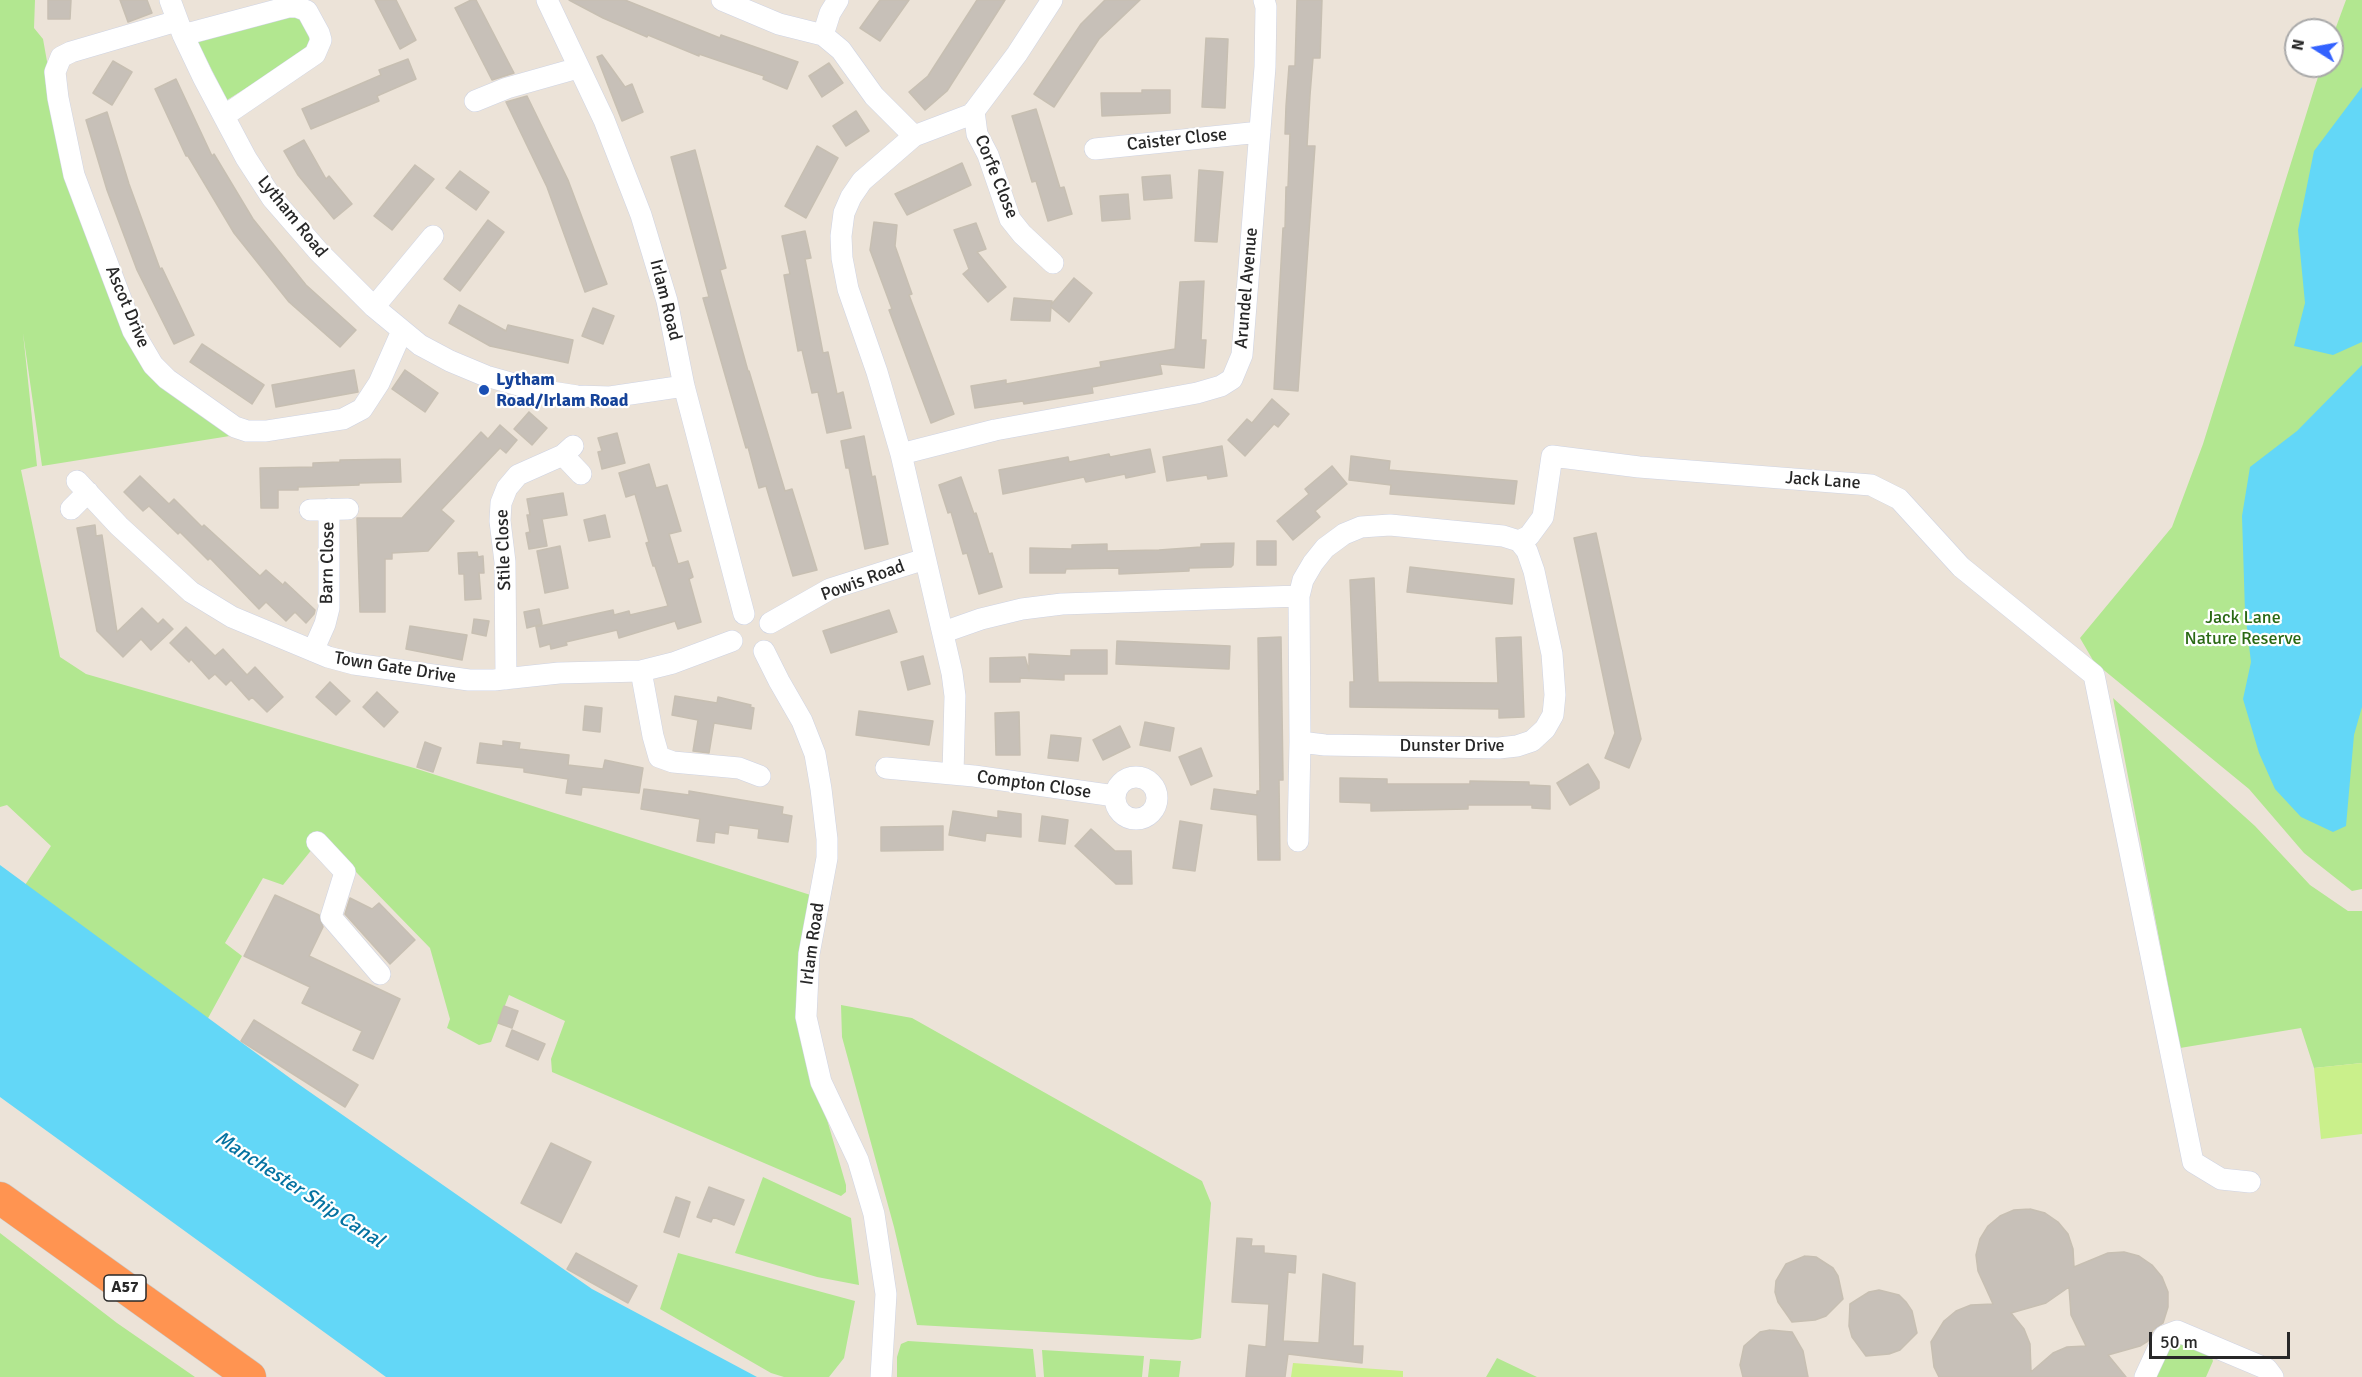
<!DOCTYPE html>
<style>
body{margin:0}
#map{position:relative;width:2362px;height:1377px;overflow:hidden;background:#ece3d8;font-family:Signika,sans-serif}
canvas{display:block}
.north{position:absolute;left:2284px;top:18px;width:60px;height:60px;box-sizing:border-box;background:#fff;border:2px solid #a9a9a9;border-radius:50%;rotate:281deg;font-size:16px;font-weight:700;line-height:24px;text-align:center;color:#282828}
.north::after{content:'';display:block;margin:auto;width:21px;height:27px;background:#3362ff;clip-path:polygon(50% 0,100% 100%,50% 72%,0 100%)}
.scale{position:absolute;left:2149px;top:1332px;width:141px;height:27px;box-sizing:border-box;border:3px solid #282828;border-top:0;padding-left:8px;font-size:18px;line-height:21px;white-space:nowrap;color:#282828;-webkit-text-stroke:4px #fff;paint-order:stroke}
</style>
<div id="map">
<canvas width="2362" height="1377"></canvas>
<div class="north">N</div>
<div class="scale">50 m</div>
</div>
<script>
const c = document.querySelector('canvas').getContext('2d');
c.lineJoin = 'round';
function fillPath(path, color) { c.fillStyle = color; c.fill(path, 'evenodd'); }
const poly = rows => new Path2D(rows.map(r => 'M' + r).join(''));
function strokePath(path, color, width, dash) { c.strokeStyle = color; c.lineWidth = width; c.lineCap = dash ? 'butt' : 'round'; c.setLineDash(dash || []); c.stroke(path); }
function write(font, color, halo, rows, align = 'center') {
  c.font = font + ' Signika,sans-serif'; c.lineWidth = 4.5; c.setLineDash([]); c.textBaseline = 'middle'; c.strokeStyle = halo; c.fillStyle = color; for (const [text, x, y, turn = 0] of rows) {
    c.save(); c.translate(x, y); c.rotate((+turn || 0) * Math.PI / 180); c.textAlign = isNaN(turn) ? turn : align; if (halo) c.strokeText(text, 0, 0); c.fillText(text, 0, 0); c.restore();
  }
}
const green = poly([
 [0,0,35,0,34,28,43,39,60,134,146,366,236,435,42,466,23,333,37,466,21,470,60,657,86,674,414,768,823,899,814,946,815,1078,846,1185,846,1192,841,1196,552,1072,551,1059,565,1021,509,995,491,1042,479,1045,447,1028,450,1019,430,948,322,837,283,885,263,878,225,943,242,956,207,1020,25,885,51,846,7,805,0,807],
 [2346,0,2362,0,2362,889,2352,891,2304,853,2249,789,2094,662,2080,638,2172,527,2203,444,2316,83,2322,66,2332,66,2332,38],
 [286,14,300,19,310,38,306,51,227,100,197,41],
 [2113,698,2255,826,2310,885,2348,911,2362,911,2362,1063,2314,1068,2301,1028,2180,1048],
 [841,1005,912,1018,1202,1181,1211,1203,1201,1338,1192,1340,917,1325,894,1227,842,1037],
 [763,1177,851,1218,859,1285,817,1277,735,1253],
 [0,1233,117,1323,195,1377,0,1377],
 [678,1253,855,1301,844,1358,829,1377,784,1377,771,1373,660,1309],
 [2172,1338,2211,1355,2213,1361,2206,1377,2154,1377],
 [908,1341,1033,1349,1036,1377,897,1377,897,1357,901,1344],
 [1042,1350,1144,1356,1142,1377,1044,1377],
 [1497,1358,1537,1377,1486,1377],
 [1150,1359,1181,1361,1179,1377,1148,1377]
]);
const pitch = poly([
 [2362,1063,2362,1134,2321,1139,2314,1068],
 [1293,1363,1403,1371,1403,1377,1291,1377]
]);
const water = poly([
 [2362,87,2362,342,2333,355,2294,346,2305,303,2298,230,2314,151],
 [2362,365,2362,707,2354,735,2346,826,2333,832,2301,817,2275,789,2259,753,2243,699,2251,662,2245,612,2242,516,2250,467,2297,431],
 [0,865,294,1081,592,1289,757,1377,386,1377,0,1097]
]);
const building = poly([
 [48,0,71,0,70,19,48,19,48,0],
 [120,0,147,0,152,13,128,22,120,0],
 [375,0,396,0,416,40,400,49,375,0],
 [471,0,476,0,514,73,492,80,455,8,471,0],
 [569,0,625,0,720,38,721,35,798,62,787,89,763,79,764,76,699,54,699,56,648,35,647,37,603,18,569,0],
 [880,0,909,0,880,41,860,28,880,0],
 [977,0,1005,0,947,91,925,110,909,92,928,76,977,0],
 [1105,0,1140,0,1099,39,1054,107,1034,94,1081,24,1105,0],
 [1297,0,1322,0,1320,58,1313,58,1310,95,1307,146,1315,146,1298,391,1274,389,1283,228,1285,228,1286,187,1288,187,1290,134,1285,134,1286,106,1289,66,1295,66,1297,0],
 [1206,38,1228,39,1225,108,1202,107,1206,38],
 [602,55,625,87,632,84,643,112,622,121,597,57,602,55],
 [408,59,416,79,377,96,379,101,311,129,302,109,381,75,379,70,408,59],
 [113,61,132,72,112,105,93,93,113,61],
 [829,63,843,83,822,97,809,76,829,63],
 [176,79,212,156,214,154,253,219,306,285,356,330,340,347,289,302,234,233,188,156,186,156,155,89,176,79],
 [1142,90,1170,90,1170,113,1102,116,1101,93,1142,93,1142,90],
 [527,96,568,180,607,284,585,292,547,187,506,102,527,96],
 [1036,109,1060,188,1064,187,1072,214,1048,221,1036,181,1032,182,1012,116,1036,109],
 [856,111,869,131,846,146,833,126,856,111],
 [107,112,129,184,160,269,162,268,194,335,174,344,137,270,107,190,86,120,107,112],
 [304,140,326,179,329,176,352,204,334,219,298,175,284,151,304,140],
 [817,146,838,158,806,218,785,206,817,146],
 [695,150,726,268,720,270,748,371,749,371,785,491,792,489,817,570,793,576,766,486,759,488,748,447,746,448,703,298,709,297,671,157,695,150],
 [962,163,971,185,907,215,895,194,962,163],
 [415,165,434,179,392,230,374,216,415,165],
 [1199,170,1223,172,1217,242,1195,241,1199,170],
 [460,171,489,192,476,210,446,188,460,171],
 [1170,175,1172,198,1144,200,1142,177,1170,175],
 [1128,194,1130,219,1102,221,1100,196,1128,194],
 [488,220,504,232,460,291,444,279,488,220],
 [874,222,897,225,895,246,912,294,909,295,954,414,931,423,889,310,892,309,870,250,874,222],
 [976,223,986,249,977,252,1006,287,988,302,963,274,969,269,954,230,976,223],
 [805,231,811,258,805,259,823,353,828,352,837,394,843,392,851,428,827,433,818,392,812,393,802,350,798,351,784,275,790,274,782,236,805,231],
 [1074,278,1092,293,1069,322,1051,307,1050,321,1011,320,1014,298,1052,301,1051,305,1074,278],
 [1204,281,1201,340,1206,340,1204,368,1160,364,1162,374,1092,387,1093,393,1024,404,1023,401,975,408,971,386,1006,380,1006,384,1101,367,1100,362,1175,349,1180,282,1204,281],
 [459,305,506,331,508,325,573,340,568,363,490,346,449,323,459,305],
 [593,308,614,316,603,344,582,336,593,308],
 [202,344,264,385,252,404,190,362,202,344],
 [354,370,358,392,276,407,272,385,354,370],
 [405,370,438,393,425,412,392,389,405,370],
 [1272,399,1289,414,1278,427,1274,424,1245,456,1228,440,1247,419,1252,423,1272,399],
 [529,412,547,428,532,445,514,429,529,412],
 [500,425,517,440,506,453,500,448,441,510,454,521,428,551,392,553,392,559,385,559,385,612,360,612,357,518,402,518,481,432,488,439,500,425],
 [617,433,625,463,602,469,598,452,602,451,598,438,617,433],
 [864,436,872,477,875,476,888,544,865,549,849,468,846,468,841,441,864,436],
 [1222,446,1227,476,1208,479,1207,475,1167,481,1163,457,1222,446],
 [1150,449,1155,472,1126,478,1125,474,1086,482,1084,477,1003,494,999,470,1068,457,1069,462,1109,454,1110,457,1150,449],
 [1351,456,1390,461,1389,470,1517,481,1514,504,1390,494,1391,485,1349,480,1351,456],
 [400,459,401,482,359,483,359,485,298,487,298,490,278,490,278,508,261,508,260,468,313,467,313,463,340,462,340,460,400,459],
 [649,464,656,488,667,485,681,531,669,534,678,564,688,561,693,577,689,579,701,622,678,629,675,621,619,638,617,630,566,642,567,645,551,649,550,644,540,647,536,627,613,610,614,615,629,611,630,615,668,606,655,566,653,566,646,543,649,542,635,494,626,497,619,473,649,464],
 [1332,466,1347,484,1315,511,1320,517,1293,540,1277,521,1309,494,1305,489,1332,466],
 [140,476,169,504,174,499,202,527,204,525,260,576,266,570,283,585,285,582,315,610,314,614,306,623,295,612,286,621,266,602,259,609,210,558,208,560,180,532,178,534,149,506,143,511,124,492,140,476],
 [961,477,974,514,976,513,989,554,992,553,1002,587,979,594,967,553,963,554,951,512,948,513,939,485,961,477],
 [563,493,567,515,542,519,547,546,529,549,526,533,530,532,527,515,530,515,527,499,563,493],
 [605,515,610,537,589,541,584,520,605,515],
 [95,525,96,536,102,535,117,632,142,608,158,624,163,619,173,629,151,650,141,639,123,657,97,631,77,528,95,525],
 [1596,533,1641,739,1629,768,1605,758,1615,733,1574,538,1596,533],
 [1257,541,1276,541,1276,565,1257,565,1257,541],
 [1234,543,1233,565,1231,567,1189,568,1189,571,1119,574,1119,568,1066,569,1065,573,1030,573,1030,548,1072,549,1072,545,1107,544,1107,551,1159,550,1201,547,1201,544,1234,543],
 [560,546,568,588,545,593,537,551,560,546],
 [477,552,478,557,483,556,484,573,479,573,481,599,465,600,464,574,459,574,458,553,477,552],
 [1410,567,1514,579,1512,604,1407,592,1410,567],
 [1374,578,1378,682,1498,683,1496,638,1521,637,1524,717,1499,718,1499,709,1350,707,1350,682,1354,682,1350,580,1374,578],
 [539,609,542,624,527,628,524,612,539,609],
 [889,610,897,632,831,653,823,631,889,610],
 [474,619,489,621,486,636,472,633,474,619],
 [410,626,467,635,462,660,406,649,410,626],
 [186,627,215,656,223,649,247,675,255,667,283,697,267,712,252,697,249,700,231,680,226,685,215,674,209,679,191,659,189,662,170,643,186,627],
 [1281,637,1283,780,1279,780,1280,860,1258,860,1257,815,1211,809,1214,789,1257,795,1257,791,1260,791,1258,638,1281,637],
 [1117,641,1230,646,1229,669,1116,664,1117,641],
 [1071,650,1107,650,1107,674,1064,674,1064,680,1020,678,1020,682,990,682,990,658,1025,657,1029,671,1029,654,1071,656,1071,650],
 [923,656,930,684,908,690,901,662,923,656],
 [330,682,350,701,336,715,316,697,330,682],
 [377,692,398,712,384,727,363,707,377,692],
 [675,696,717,703,718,697,751,705,750,707,754,708,751,729,714,723,709,753,693,751,698,720,672,715,675,696],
 [585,706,602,708,600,732,583,730,585,706],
 [859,711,933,721,929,745,856,735,859,711],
 [1019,712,1020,755,996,755,995,713,1019,712],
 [1145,722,1174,728,1170,751,1140,745,1145,722],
 [1120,726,1130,747,1103,760,1093,740,1120,726],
 [1051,735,1081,738,1078,761,1048,758,1051,735],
 [503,741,520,743,519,749,569,755,568,765,603,769,605,760,643,768,639,793,582,787,581,795,566,793,568,779,524,772,524,768,477,763,480,743,503,746,503,741],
 [425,742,441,748,433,772,417,767,425,742],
 [1201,748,1212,776,1191,785,1179,757,1201,748],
 [1588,764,1599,782,1599,788,1570,805,1557,783,1588,764],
 [1340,778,1387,779,1387,784,1470,784,1470,781,1529,782,1529,785,1550,786,1550,809,1532,808,1532,805,1468,805,1468,809,1371,811,1371,803,1340,802,1340,778],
 [644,789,689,795,689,791,783,807,782,814,792,816,788,842,758,838,759,829,729,825,728,834,715,832,714,843,697,841,700,819,641,809,644,789],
 [953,811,998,818,998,811,1021,814,1021,837,986,833,985,841,949,835,953,811],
 [1042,816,1068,820,1065,844,1039,841,1042,816],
 [1180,821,1202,825,1195,871,1173,868,1180,821],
 [943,826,943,850,881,851,881,827,943,826],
 [1091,829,1115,851,1131,851,1132,884,1116,884,1075,846,1091,829],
 [275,895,319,915,323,927,309,956,400,999,373,1059,353,1050,362,1031,302,1003,310,987,244,956,275,895],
 [350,898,372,909,379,903,415,940,390,964,345,914,350,898],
 [504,1006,518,1011,512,1028,498,1023,504,1006],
 [254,1020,358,1085,345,1107,241,1041,254,1020],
 [512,1030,545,1044,538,1060,506,1046,512,1030],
 [551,1143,591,1162,561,1223,521,1203,551,1143],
 [709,1187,744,1200,734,1225,713,1217,711,1222,697,1217,709,1187],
 [676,1197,690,1202,679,1237,664,1232,676,1197],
 [2030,1209,2045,1213,2058,1222,2068,1234,2073,1249,2074,1267,2108,1253,2124,1252,2139,1256,2152,1265,2162,1277,2168,1292,2168,1307,2163,1323,2153,1330,2148,1341,2140,1346,2108,1355,2126,1377,1939,1377,1934,1367,1931,1342,1944,1321,1956,1311,1971,1305,1993,1304,1978,1271,1976,1255,1980,1239,1988,1226,2000,1216,2014,1210,2030,1209],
 [2069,1287,2071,1315,2086,1346,2067,1347,2053,1353,2031,1372,2030,1344,2024,1329,2011,1313,2046,1303,2069,1287],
 [1237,1238,1252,1239,1251,1246,1264,1246,1264,1253,1296,1256,1295,1273,1288,1272,1283,1341,1319,1343,1323,1274,1355,1283,1353,1346,1363,1346,1362,1363,1288,1354,1285,1377,1246,1377,1249,1345,1266,1347,1269,1304,1232,1302,1237,1238],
 [576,1253,637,1286,628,1303,567,1269,576,1253],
 [1805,1256,1816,1257,1833,1268,1838,1276,1843,1299,1826,1316,1815,1320,1792,1322,1778,1302,1775,1292,1776,1281,1786,1264,1805,1256],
 [1879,1290,1899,1295,1906,1302,1912,1311,1917,1333,1900,1350,1889,1354,1866,1356,1852,1337,1849,1326,1850,1304,1869,1292,1879,1290],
 [1770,1330,1792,1332,1803,1351,1808,1377,1743,1377,1740,1365,1744,1346,1760,1332,1770,1330]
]);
const minor = poly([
 [170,0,183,35,203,77,246,158,272,198,319,252,374,307,420,345,450,361,486,376,532,389,577,396,610,397,684,386],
 [547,0,604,120,641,215,667,301,684,386,744,614],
 [722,0,779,24,823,35,841,50,874,96,914,136],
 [177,21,71,52,61,57,55,72,58,98,74,175,133,331,153,365,167,379,235,427,247,431,266,431,343,419,362,409,379,383,402,331],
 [183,35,288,7,297,7,307,11,319,33,321,40,315,54,224,116],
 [823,35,830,13,838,0],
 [475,101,507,88,578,68],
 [974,111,977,134,988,155,1010,219,1022,234,1053,263],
 [1095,149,1260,132],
 [374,307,433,236],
 [901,454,995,430,1197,393,1221,386,1232,379,1242,355,1265,67,1266,7,1264,0],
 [563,455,581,474],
 [77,481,119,526,191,592,232,617,328,657,354,664,469,680,494,680,559,673,641,671,673,663,732,641],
 [71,509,88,492],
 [310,510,348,509],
 [1519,541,1529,536,1543,517,1552,456,1639,467,1871,485,1899,499,1961,567,2094,675,2193,1162,2221,1179,2250,1182],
 [770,623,830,589,925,559],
 [944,632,981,619,1022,609,1062,604,1299,596],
 [313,651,325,624,329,608,329,509],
 [764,651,779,681,802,721,815,754,821,789,827,839,827,858,809,954,806,1017,821,1082,858,1160,874,1214,886,1294,881,1377],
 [641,671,653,736,659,757,673,762,739,768,760,776],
 [506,679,505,562,500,521,501,503,507,488,518,475,563,455,573,446],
 [886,768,974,776,1115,796],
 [953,774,955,696,952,673,901,454,877,372,848,289,842,258,841,236,844,213,851,197,862,181,914,136,972,114,1017,54,1052,0],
 '1115 798a21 21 0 1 1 42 0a21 21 0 1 1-42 0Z',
 [1298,841,1300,742,1299,596,1303,580,1313,563,1325,548,1344,534,1361,527,1390,525,1503,536,1519,541,1527,551,1534,571,1552,654,1555,695,1553,715,1545,729,1532,741,1517,746,1499,748,1325,745,1300,742],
 [317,842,345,872,331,917,380,974],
 [2145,1377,2164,1336,2177,1331,2267,1369,2273,1377]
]);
const highway = poly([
 [0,1198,250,1377]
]);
const markers = [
 [484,390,6,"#1a4fb4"]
];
const shields = [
 [125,1288,42]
];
const shieldNames = [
 ["A57",125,1288]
];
const streetNames = [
 ["Caister Close",1177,140,-6],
 ["Corfe Close",996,177,68],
 ["Lytham Road",292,217,51],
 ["Arundel Avenue",1247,288,-85],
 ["Irlam Road",665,300,76],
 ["Ascot Drive",127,307,67],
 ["Jack Lane",1823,481,4],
 ["Stile Close",504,550,-92],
 ["Barn Close",328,563,-89],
 ["Powis Road",863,581,-20],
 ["Town Gate Drive",395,668,9],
 ["Dunster Drive",1452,746],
 ["Compton Close",1034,785,8],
 ["Irlam Road",813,944,-82]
];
const transitNames = [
 ["Lytham",496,380],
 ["Road/Irlam Road",496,401]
];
const parkNames = [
 ["Jack Lane",2243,618],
 ["Nature Reserve",2243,639]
];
const waterNames = [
 ["Manchester Ship Canal",299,1190,33]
];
fillPath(green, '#b2e790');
fillPath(pitch, '#caf08b');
fillPath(water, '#63d7f7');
fillPath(building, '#c7c0b8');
strokePath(building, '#c7bfb2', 1.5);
strokePath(minor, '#ced3e3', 22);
strokePath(highway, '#c7c7c7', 33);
strokePath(minor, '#fff', 21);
strokePath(highway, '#ff9451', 32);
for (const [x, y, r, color] of markers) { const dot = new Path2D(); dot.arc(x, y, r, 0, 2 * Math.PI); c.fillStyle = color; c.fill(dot); strokePath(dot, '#fff', 2); }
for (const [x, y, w] of shields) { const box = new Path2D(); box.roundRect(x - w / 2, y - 13, w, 26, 4.5); c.fillStyle = '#fff'; c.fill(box); strokePath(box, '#282828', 1.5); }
write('bold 16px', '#282828', null, shieldNames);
write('18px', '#282828', '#fff', streetNames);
write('bold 18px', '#164399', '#fff', transitNames, 'left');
write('18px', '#2a6914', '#fff', parkNames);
write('italic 20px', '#0472a1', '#fff', waterNames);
</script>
